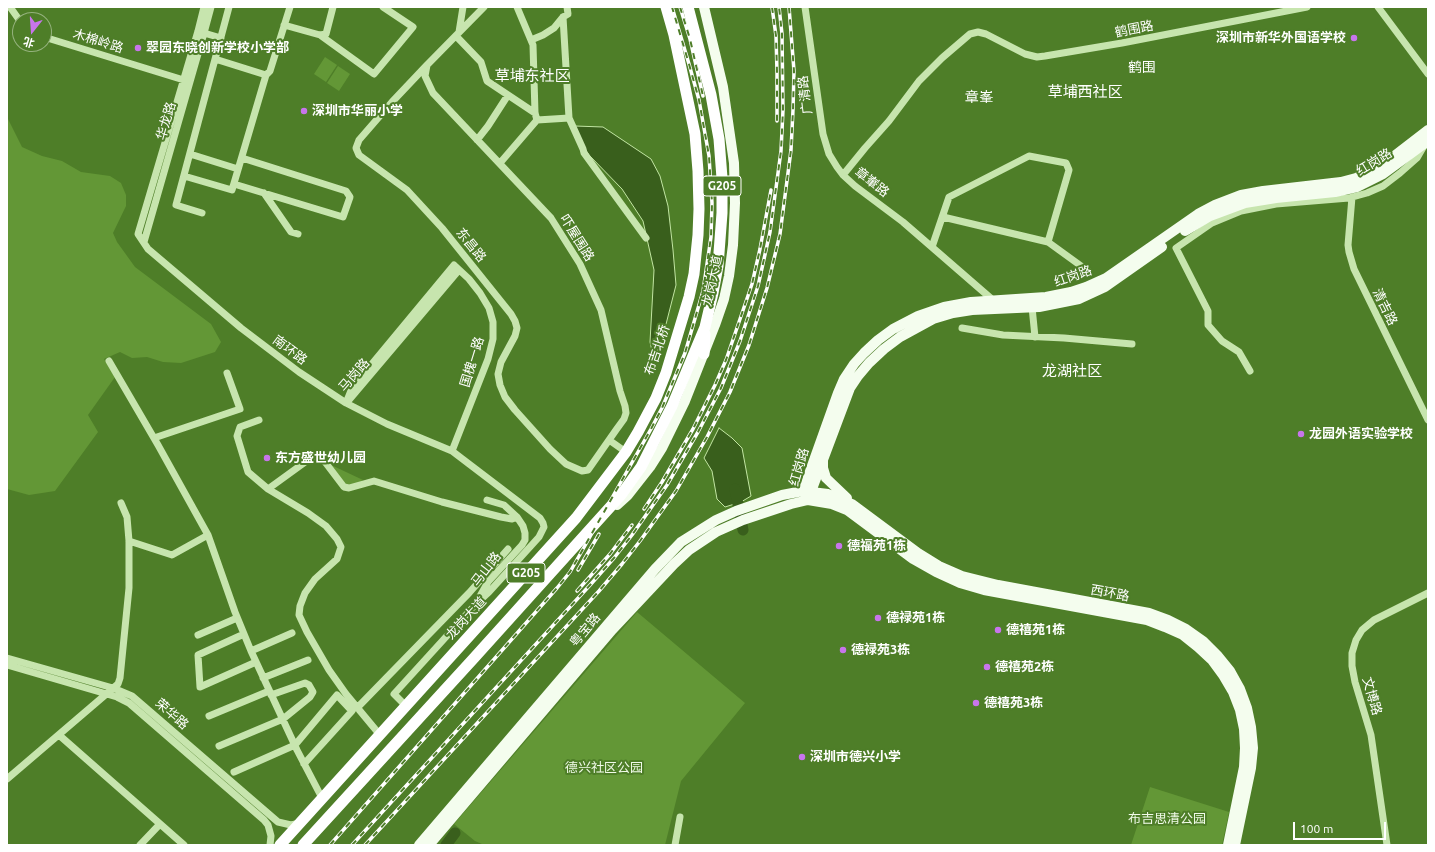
<!DOCTYPE html>
<meta charset="utf-8">
<style>
body{margin:0}
#map{position:relative;width:1435px;height:852px;overflow:hidden;background:#4e7e28;font-family:Ubuntu,"Noto Sans SC",sans-serif}
canvas{display:block}
.frame{position:absolute;inset:0;border:8px solid #fff;pointer-events:none}
.north{position:absolute;left:12px;top:12px;width:40px;height:40px;box-sizing:border-box;background:#4e7e28;border:1px solid #95b27e;border-radius:50%;rotate:197deg;font-size:11px;font-weight:700;line-height:16px;text-align:center;color:#fff}
.north::after{content:'';display:block;margin:auto;width:14px;height:18px;background:#c875ec;clip-path:polygon(50% 0,100% 100%,50% 72%,0 100%)}
.scale{position:absolute;left:1293px;top:822px;width:93px;height:18px;box-sizing:border-box;border:2px solid #fff;border-top:0;padding-left:5px;font-size:12px;line-height:14px;white-space:nowrap;color:#fff;-webkit-text-stroke:3px #4e7e28;paint-order:stroke}
</style>
<div id="map">
<canvas width="1435" height="852"></canvas>
<div class="frame"></div>
<div class="north">北</div>
<div class="scale">100 m</div>
</div>
<script>
const c = document.querySelector('canvas').getContext('2d');
c.lineJoin = 'round';
function fillPath(path, color) { c.fillStyle = color; c.fill(path, 'evenodd'); }
const poly = rows => new Path2D(rows.map(r => 'M' + r).join(''));
function strokePath(path, color, width, dash) { c.strokeStyle = color; c.lineWidth = width; c.lineCap = dash ? 'butt' : 'round'; c.setLineDash(dash || []); c.stroke(path); }
function write(font, color, halo, rows, align = 'center') {
  c.font = font + ' Ubuntu,"Noto Sans SC",sans-serif'; c.lineWidth = 4; c.setLineDash([]); c.textBaseline = 'middle'; c.strokeStyle = halo; c.fillStyle = color; for (const [text, x, y, turn = 0] of rows) {
    c.save(); c.translate(x, y); c.rotate((+turn || 0) * Math.PI / 180); c.textAlign = isNaN(turn) ? turn : align; if (halo) c.strokeText(text, 0, 0); c.fillText(text, 0, 0); c.restore();
  }
}
const green = poly([
 [325,57,337,65,326,82,314,74],
 [338,66,350,74,339,91,327,83],
 [7,117,22,147,42,156,62,161,81,172,110,176,121,183,126,195,126,206,113,233,117,242,135,267,211,324,221,342,215,352,181,363,163,362,147,357,132,358,120,352,104,359,115,377,88,415,98,432,55,491,29,495,7,489],
 [329,464,363,480,350,489],
 [637,612,745,703,681,781,665,845,490,845,482,844,475,841,454,824],
 [1150,787,1229,812,1222,845,1131,845]
]);
const water = poly([
 [575,126,603,127,651,159,660,176,668,206,673,250,676,285,663,336,654,360,650,342,654,270,643,221,622,189,589,155,579,139,575,126],
 [719,428,732,438,742,448,751,496,741,502,725,507,717,499,712,471,704,458,719,428]
]);
const river = poly([
 [735,489,743,530],
 [446,845,455,833]
]);
const minor = poly([
 [10,7,20,21],
 [204,7,198,31,138,234,148,249,241,328,299,372,346,403,387,424,452,451,540,518,543,523,544,527,539,537,489,592,475,605],
 [517,7,533,45,535,113,537,120,569,118,583,149,584,153,646,238],
 [805,7,823,134,829,154,837,167,843,175,855,186,903,222,994,301],
 [1378,7,1428,74],
 [563,17,569,118],
 [284,25,320,35,326,34,333,7],
 [459,32,463,7],
 [204,33,221,38],
 [320,35,374,74,413,27,383,7],
 [456,36,481,62,487,81,535,113],
 [44,37,187,81],
 [531,40,543,35,554,28,563,17,568,14,567,7],
 [215,59,266,75,270,71,290,7],
 [427,65,392,102,359,140,356,148,359,155,407,190,442,228,511,314,515,321,517,328,515,336,501,362,498,374,500,385,505,397,515,410,550,449,566,464,582,471,588,470,616,430,624,419,626,413,625,406,620,391,601,310,580,264,551,218,433,93,425,76,427,65,484,7],
 [477,140,488,126,508,95],
 [190,154,238,169],
 [500,163,537,120],
 [843,175,865,148,889,121,919,81,942,58,970,34,978,32,986,34,1025,54,1037,57,1045,56,1122,43,1307,7],
 [184,176,232,190,266,75],
 [234,184,343,217,350,197,346,191,242,158],
 [264,193,291,232,298,234],
 [1352,197,1348,245,1349,252,1354,269,1428,420],
 [202,213,176,205,229,7],
 [943,217,1048,242,1088,271],
 [144,242,204,33,211,7],
 [932,247,949,197,1029,156,1066,163,1069,170,1048,242],
 [1032,307,1035,337],
 [962,328,1003,335,1064,338,1132,344],
 [109,361,158,445,208,535,235,612,251,651,297,750,322,798],
 [1250,371,1239,352,1222,341,1208,325,1208,311,1176,248,1212,223,1241,211,1276,204,1349,198,1367,193,1383,186,1400,173,1417,158,1424,146],
 [349,400,459,270],
 [346,403,352,388,454,265,469,279,480,293,489,308,493,322,493,339,488,359,452,451],
 [259,420,240,427,237,436,248,472,268,489,308,513,326,526,337,539,341,547,337,559,315,579,305,593,300,606,299,615,307,632,329,670,346,694,380,735],
 [154,438,240,409,227,373],
 [609,440,626,452],
 [268,489,308,460,315,458,321,459,325,462,344,487,349,488,374,481,442,502,501,517,512,519,517,517],
 [129,541,172,555,208,535],
 [244,634,198,655,200,687,256,662],
 [198,635,237,618],
 [251,651,292,633],
 [7,658,113,688,132,696,278,822,291,825,300,823],
 [7,665,117,697,129,703,264,820,268,825,271,836,270,845],
 [263,678,308,660],
 [406,706,394,694,475,605,488,582,522,545,525,540,525,533,523,526,517,517,504,505,487,500],
 [357,708,469,593,508,549],
 [209,716,269,691],
 [59,735,184,845],
 [219,746,283,719,310,697,313,692,309,685,305,683,271,695],
 [234,772,295,745,337,695,352,711,304,764],
 [7,779,118,684,120,678,129,588,129,541,127,517,121,503],
 [140,845,160,824],
 [675,845,680,817],
 [1387,845,1371,735,1355,682,1352,666,1352,653,1356,640,1362,630,1374,620,1428,593]
]);
const major = poly([
 [1185,231,1210,216,1245,203,1276,198,1335,192,1357,187,1383,174,1428,141],
 [823,461,823,468,826,478,847,498],
 [806,497,803,491,838,393,844,379,854,364,864,353,878,340,893,329,918,316,944,307,971,302,1046,297,1071,292,1086,287,1106,278,1198,214,1215,205,1241,195,1263,191,1341,182,1356,178,1380,167,1428,130],
 [809,497,850,388,858,376,869,363,884,349,900,337,933,319,953,313,972,310,1039,307,1079,299,1105,287,1162,247],
 [617,505,628,495,650,467,662,448,685,401,715,325,724,299,729,276,733,245,735,203,734,163,723,87,704,7],
 [419,845,655,569,681,542,716,520,736,511,782,495,803,491,828,494,852,504,918,553,939,566,962,576,998,585,1149,613,1168,620,1186,629,1203,641,1217,655,1230,671,1240,689,1247,708,1251,727,1253,748,1251,768,1235,845],
 [429,845,612,630,674,564,689,550,716,532,743,520,791,504,808,500,832,504,847,510,913,559,936,572,960,583,984,590,1147,620,1165,627,1183,635,1198,647,1212,660,1223,675,1233,692,1240,710,1244,729,1245,748,1244,767,1228,845]
]);
const highway = poly([
 [704,354,705,334],
 [280,845,576,518,626,452,638,432,656,398,666,373,689,297,694,274,698,235,699,209,698,171,695,134,674,35,666,7],
 [303,845,474,658,621,495,641,467,672,406,705,327,713,293,718,266,722,213,722,178,719,139,711,95,688,7]
]);
const rail = poly([
 [680,7,690,39,703,96],
 [772,7,776,36,777,72,777,121],
 [644,509,662,482,693,429,715,385,726,360,752,284,760,249,771,190],
 [578,570,599,534],
 [577,591,610,554,632,525],
 [330,845,557,588,570,572,651,429,662,408,685,353,703,291,711,237,712,203,709,156,699,100,689,64,672,7],
 [352,845,591,584,614,558,632,535,667,485,698,432,721,388,740,341,758,286,770,232,781,151,783,110,782,34,779,7],
 [365,845,599,591,622,564,640,541,676,491,707,437,730,392,749,345,767,288,780,234,791,150,793,110,794,71,789,7]
]);
const markers = [
 [1354,38,4,"#c875ec"],
 [138,48,4,"#c875ec"],
 [304,111,4,"#c875ec"],
 [1301,434,4,"#c875ec"],
 [267,458,4,"#c875ec"],
 [839,546,4,"#c875ec"],
 [878,618,4,"#c875ec"],
 [998,630,4,"#c875ec"],
 [843,650,4,"#c875ec"],
 [987,667,4,"#c875ec"],
 [976,703,4,"#c875ec"],
 [802,757,4,"#c875ec"]
];
const shields = [
 [722,186,38],
 [526,573,38]
];
const shieldNames = [
 ["G205",722,186],
 ["G205",526,573]
];
const streetNames = [
 ["鹤围路",1134,29,-11],
 ["木棉岭路",98,41,17],
 ["广清路",805,95,-97],
 ["华龙路",166,121,-74],
 ["红岗路",1374,162,-31],
 ["章輋路",872,182,38],
 ["吓屋围路",577,238,58],
 ["东昌路",471,245,51],
 ["红岗路",1073,276,-19],
 ["龙岗大道",712,281,-78],
 ["清吉路",1385,307,64],
 ["南环路",290,350,37],
 ["布吉北桥",657,350,-71],
 ["国槐一路",472,362,-73],
 ["马岗路",354,375,-49],
 ["红岗路",799,467,-74],
 ["马山路",486,569,-52],
 ["西环路",1110,593,10],
 ["龙岗大道",466,618,-47],
 ["粤宝路",585,630,-50],
 ["文博路",1372,696,74],
 ["荣华路",172,714,41]
];
const poiNames = [
 ["深圳市新华外国语学校",1346,38,"right"],
 ["翠园东晓创新学校小学部",146,48],
 ["深圳市华丽小学",312,111],
 ["龙园外语实验学校",1309,434],
 ["东方盛世幼儿园",275,458],
 ["德福苑1栋",847,546],
 ["德禄苑1栋",886,618],
 ["德禧苑1栋",1006,630],
 ["德禄苑3栋",851,650],
 ["德禧苑2栋",995,667],
 ["德禧苑3栋",984,703],
 ["深圳市德兴小学",810,757]
];
const parkNames = [
 ["德兴社区公园",604,768],
 ["布吉思清公园",1167,819]
];
const neighbourhoodNames = [
 ["鹤围",1142,67],
 ["章峯",979,97]
];
const quarterNames = [
 ["草埔东社区",532,76],
 ["草埔西社区",1085,92],
 ["龙湖社区",1072,371]
];
fillPath(green, '#639736');
fillPath(water, '#395f1c');
strokePath(water, '#c2e5a3', 1);
strokePath(river, '#395f1c', 11);
strokePath(minor, '#c7e5ae', 7);
strokePath(major, '#f4fdee', 10);
strokePath(highway, '#fff', 11);
strokePath(rail, '#fff', 3.5);
strokePath(rail, '#4e7e28', 2, [6]);
for (const [x, y, r, color] of markers) { const dot = new Path2D(); dot.arc(x, y, r, 0, 2 * Math.PI); c.fillStyle = color; c.fill(dot); strokePath(dot, '#4e7e28', 1.5); }
for (const [x, y, w] of shields) { const box = new Path2D(); box.roundRect(x - w / 2, y - 10, w, 20, 3); c.fillStyle = '#4e7e28'; c.fill(box); strokePath(box, '#fff', 1); }
write('bold 12px', '#fff', null, shieldNames);
write('13px', '#fff', '#4e7e28', streetNames);
write('bold 13px', '#fff', '#4e7e28', poiNames, 'left');
write('13px', '#f0fae8', '#4e7e28', parkNames);
write('14px', '#fff', '#4e7e28', neighbourhoodNames);
write('15px', '#fff', '#4e7e28', quarterNames);
</script>
